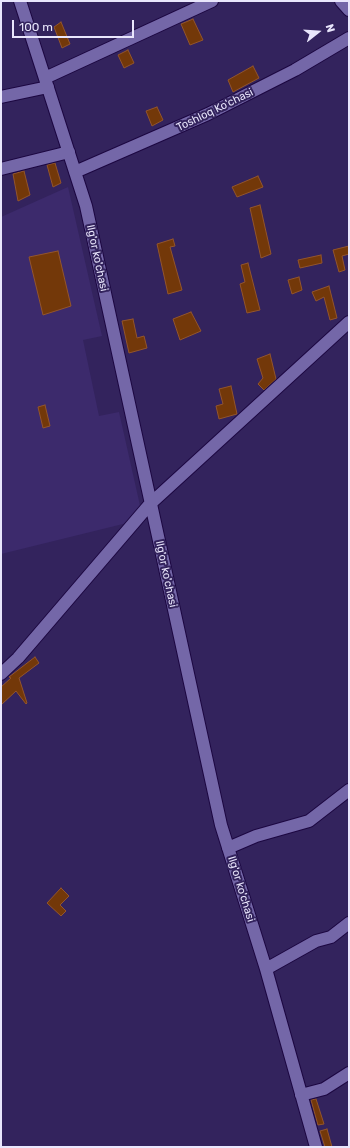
<!DOCTYPE html>
<style>
body{margin:0}
#map{position:relative;width:350px;height:1148px;overflow:hidden;background:#33235d;font-family:Rubik,sans-serif}
canvas{display:block}
.frame{position:absolute;inset:0;border:2px solid #e9e6fc;pointer-events:none}
.north{position:absolute;left:298px;top:12px;width:40px;height:40px;-webkit-text-stroke:3px #33235d;paint-order:stroke;rotate:73deg;font-size:11px;font-weight:700;line-height:16px;text-align:center;color:#e9e6fc}
.north::after{content:'';display:block;margin:auto;width:14px;height:18px;background:#e9e6fc;clip-path:polygon(50% 0,100% 100%,50% 72%,0 100%)}
.scale{position:absolute;left:12px;top:20px;width:122px;height:18px;box-sizing:border-box;border:2px solid #e9e6fc;border-top:0;padding-left:5px;font-size:12px;line-height:14px;white-space:nowrap;color:#e9e6fc;-webkit-text-stroke:3px #33235d;paint-order:stroke}
</style>
<div id="map">
<canvas width="350" height="1148"></canvas>
<div class="frame"></div>
<div class="north">N</div>
<div class="scale">100 m</div>
</div>
<script>
const c = document.querySelector('canvas').getContext('2d');
c.lineJoin = 'round';
function fillPath(path, color) { c.fillStyle = color; c.fill(path, 'evenodd'); }
const poly = rows => new Path2D(rows.map(r => 'M' + r).join(''));
function strokePath(path, color, width, dash) { c.strokeStyle = color; c.lineWidth = width; c.lineCap = dash ? 'butt' : 'round'; c.setLineDash(dash || []); c.stroke(path); }
function write(font, color, halo, rows, align = 'center') {
  c.font = font + ' Rubik,sans-serif'; c.lineWidth = 4; c.setLineDash([]); c.textBaseline = 'middle'; c.strokeStyle = halo; c.fillStyle = color; for (const [text, x, y, turn = 0] of rows) {
    c.save(); c.translate(x, y); c.rotate((+turn || 0) * Math.PI / 180); c.textAlign = isNaN(turn) ? turn : align; if (halo) c.strokeText(text, 0, 0); c.fillText(text, 0, 0); c.restore();
  }
}
const built = poly([
 [68,187,102,336,83,340,99,416,119,412,141,510,127,523,1,554,1,217]
]);
const building = poly([
 [193,19,203,40,190,45,181,24,193,19],
 [61,22,70,44,62,48,54,27,61,22],
 [128,50,134,63,124,68,118,55,128,50],
 [253,66,259,78,233,92,228,80,253,66],
 [157,107,163,120,152,126,146,111,157,107],
 [55,163,61,183,53,187,47,165,55,163],
 [24,171,30,195,18,201,13,174,24,171],
 [258,176,263,187,237,197,232,187,258,176],
 [260,205,271,254,261,258,250,208,260,205],
 [173,239,175,246,170,247,182,290,168,294,157,244,173,239],
 [349,246,349,254,342,256,345,270,339,272,333,250,349,246],
 [58,251,71,306,43,315,29,257,58,251],
 [321,255,322,263,300,268,298,260,321,255],
 [248,263,260,310,247,313,240,284,245,282,241,265,248,263],
 [299,277,302,290,292,294,288,280,299,277],
 [329,286,337,318,330,320,324,297,316,301,312,292,329,286],
 [191,312,201,331,180,340,173,319,191,312],
 [133,319,137,338,144,336,147,348,129,353,122,321,133,319],
 [270,354,276,379,264,390,258,384,263,378,257,359,270,354],
 [231,386,237,414,219,419,216,406,223,404,219,389,231,386],
 [45,405,50,426,43,428,38,407,45,405],
 [35,657,39,663,19,678,27,703,26,704,16,691,1,705,1,687,11,678,9,677,35,657],
 [61,888,69,896,60,905,66,911,61,916,47,903,61,888],
 [316,1099,324,1124,318,1125,311,1100,316,1099],
 [327,1129,332,1147,325,1147,320,1131,327,1129]
]);
const minor = poly([
 [20,1,86,206,221,825,266,969,316,1147],
 [341,1,349,10],
 [45,78,212,1],
 [1,97,48,87],
 [1,169,69,152],
 [75,172,208,114,295,70,349,38],
 [1,674,18,658,150,504,349,322],
 [228,848,256,836,309,821,349,790],
 [266,969,316,941,331,937,349,923],
 [301,1095,324,1089,349,1073]
]);
const streetNames = [
 ["Toshloq Ko'chasi",215,110,-26],
 ["Ilg'or ko'chasi",97,258,78],
 ["Ilg'or ko'chasi",166,574,78],
 ["Ilg'or ko'chasi",241,889,73]
];
fillPath(built, '#3c2a6c');
fillPath(building, '#733809');
strokePath(building, '#93552c', 1);
strokePath(minor, '#1c0741', 14);
strokePath(minor, '#7467a8', 12);
write('11px', '#e9e6fc', '#33235d', streetNames);
</script>
